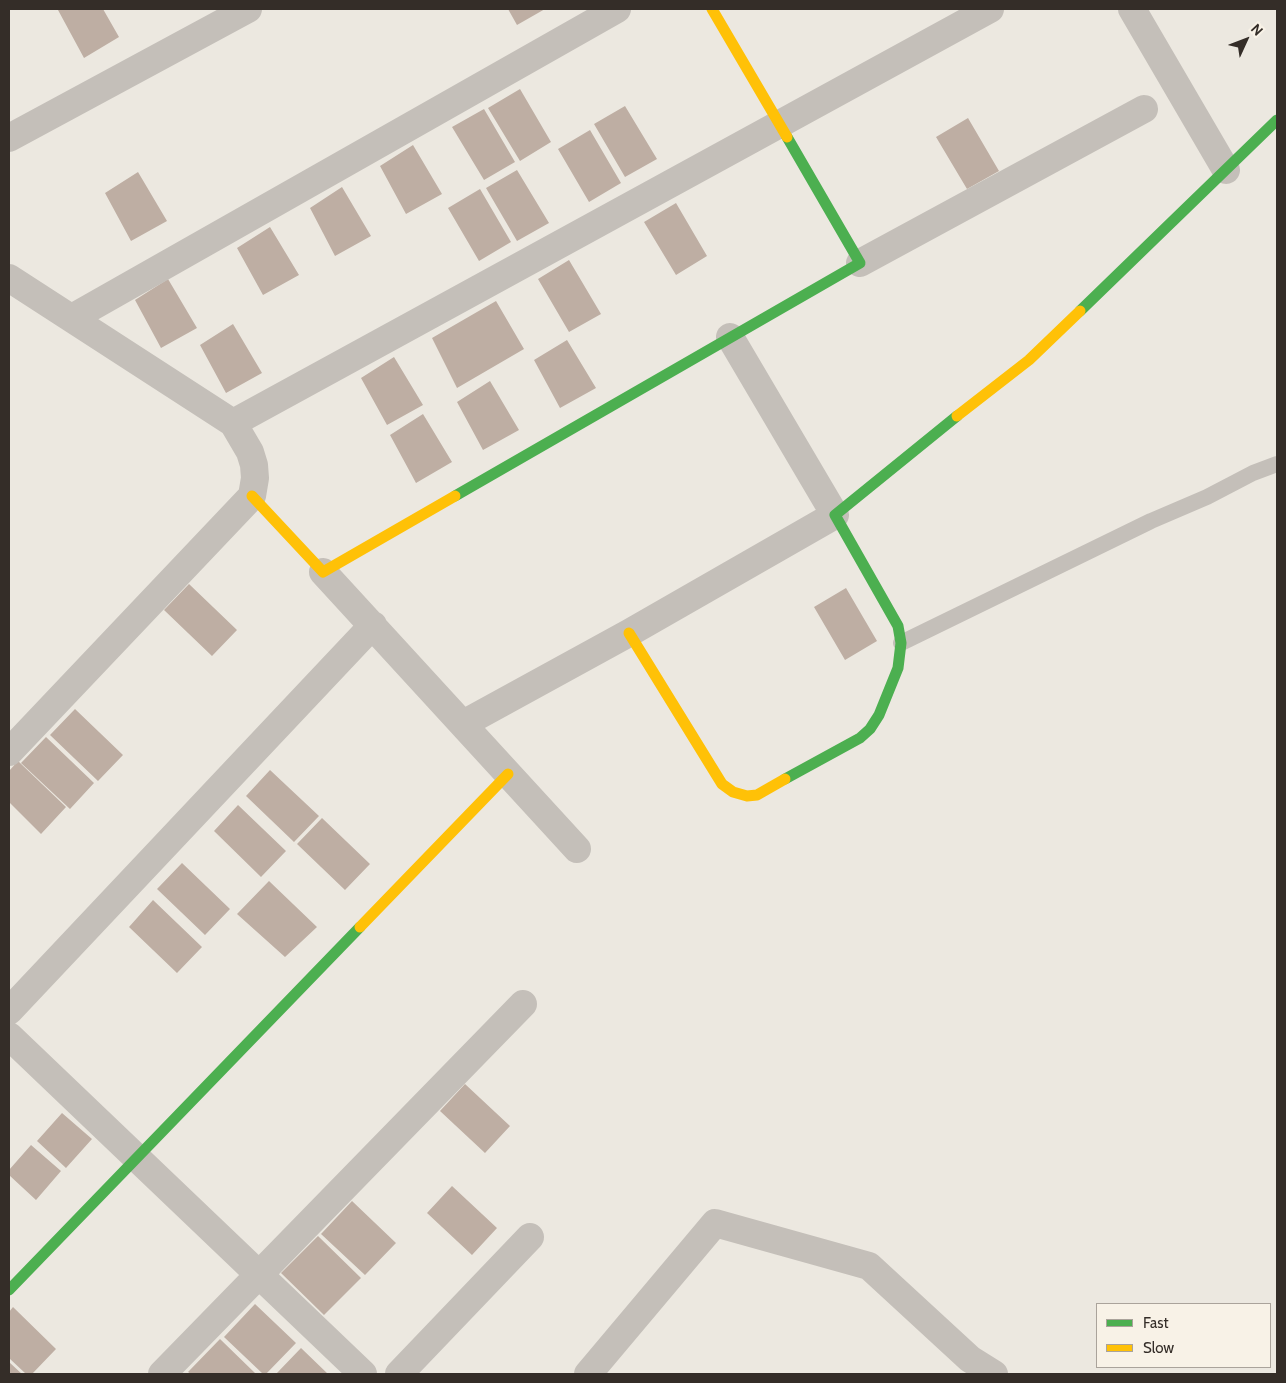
<!DOCTYPE html>
<style>
body{margin:0}
#map{position:relative;width:1286px;height:1383px;overflow:hidden;background:#ece8e0;font-family:Cabin,sans-serif}
canvas{display:block}
.frame{position:absolute;inset:0;border:10px solid #342d28;pointer-events:none}
.legend{position:absolute;left:1096px;top:1303px;width:175px;height:65px;box-sizing:border-box;background:#f8f2e7;border:1px solid #aaa39b;margin:0;padding:6px 9px;list-style:none;font-size:15px;color:#342d28}
.legend li{display:flex;align-items:center;gap:10px;height:25px}
.legend b{width:25px;border:1px solid #aaa39b}
.north{position:absolute;left:1221px;top:15px;width:50px;height:50px;-webkit-text-stroke:4px #f8f2e7;paint-order:stroke;rotate:47deg;font-size:14px;font-weight:700;line-height:20px;text-align:center;color:#342d28}
.north::after{content:'';display:block;margin:auto;width:18px;height:22px;background:#342d28;clip-path:polygon(50% 0,100% 100%,50% 72%,0 100%)}
</style>
<div id="map">
<canvas width="1286" height="1383"></canvas>
<div class="frame"></div>
<ul class="legend">
<li><b style="height:6px;background:#4caf50"></b>Fast</li>
<li><b style="height:6px;background:#ffc107"></b>Slow</li>
</ul>
<div class="north">N</div>
</div>
<script>
const c = document.querySelector('canvas').getContext('2d');
c.lineJoin = 'round';
function fillPath(path, color) { c.fillStyle = color; c.fill(path, 'evenodd'); }
const poly = rows => new Path2D(rows.map(r => 'M' + r).join(''));
function strokePath(path, color, width, dash) { c.strokeStyle = color; c.lineWidth = width; c.lineCap = dash ? 'butt' : 'round'; c.setLineDash(dash || []); c.stroke(path); }
const building = poly([
 [60,9,103,9,119,37,84,58,58,10],
 [508,9,545,9,517,25],
 [520,89,551,142,520,161,488,108],
 [625,106,657,159,625,177,594,124],
 [484,109,515,162,484,180,452,127],
 [968,118,999,171,967,189,936,137],
 [590,130,621,183,589,202,558,149],
 [413,145,442,194,406,214,380,166],
 [517,170,549,223,517,241,486,188],
 [138,172,167,221,131,241,105,193],
 [342,187,371,236,335,256,310,208],
 [480,189,511,242,479,261,448,208],
 [676,203,707,256,676,275,644,222],
 [270,227,299,275,263,295,237,248],
 [569,260,601,314,569,332,538,279],
 [168,279,197,328,161,348,135,300],
 [496,301,524,349,457,388,432,338],
 [233,324,262,373,226,393,200,345],
 [567,340,596,388,560,408,534,360],
 [394,357,423,405,387,425,361,378],
 [490,381,519,430,483,450,457,402],
 [423,414,452,462,416,483,390,435],
 [189,584,237,630,212,656,164,610],
 [846,588,877,641,845,660,814,607],
 [75,709,123,755,98,781,50,735],
 [46,737,94,783,70,809,21,763],
 [18,761,66,807,41,834,9,802,9,771],
 [270,770,319,816,294,842,246,796],
 [238,805,286,851,261,877,214,831],
 [322,818,370,864,345,890,297,844],
 [182,863,230,909,205,935,157,889],
 [269,881,317,927,285,957,237,914],
 [153,900,202,947,177,973,129,927],
 [465,1084,510,1126,485,1153,440,1111],
 [62,1113,92,1139,66,1168,37,1141],
 [31,1145,61,1171,36,1200,9,1175,9,1170],
 [452,1186,497,1228,472,1255,427,1213],
 [352,1201,396,1243,365,1275,321,1234],
 [318,1236,361,1278,324,1315,281,1273],
 [255,1304,296,1343,266,1374,263,1374,224,1337],
 [13,1307,56,1349,32,1374,26,1374,9,1358,9,1312],
 [220,1339,256,1374,191,1374,188,1372],
 [301,1348,328,1374,276,1374],
 [9,1362,22,1374,9,1374]
]);
const lane = poly([
 [901,643,1151,521,1207,497,1253,473,1277,464]
]);
const street = poly([
 [1132,9,1226,170],
 [9,138,248,9],
 [860,263,1144,109],
 [9,278,233,423,250,452,254,465,255,478,252,496,9,752],
 [72,318,617,9],
 [233,423,990,9],
 [323,572,577,849],
 [463,724,629,633,835,515,730,337],
 [9,1011,373,625],
 [9,1036,363,1374],
 [162,1374,523,1004],
 [399,1374,530,1237],
 [588,1374,715,1223,869,1266,970,1359,994,1374]
]);
const fast = poly([
 [1080,311,1277,120],
 [455,496,860,263,787,137],
 [785,779,860,738,870,729,879,715,898,668,901,643,898,626,835,515,957,416],
 [9,1290,360,927]
]);
const slow = poly([
 [712,9,787,137],
 [957,416,1029,360,1080,311],
 [252,496,323,572,455,496],
 [629,633,722,784,733,792,747,796,757,795,785,779],
 [360,927,508,774]
]);
fillPath(building, '#beaea3');
strokePath(lane, '#c4bfb9', 16);
strokePath(street, '#c4bfb9', 28);
strokePath(fast, '#4caf50', 11);
strokePath(slow, '#ffc107', 11);
</script>
